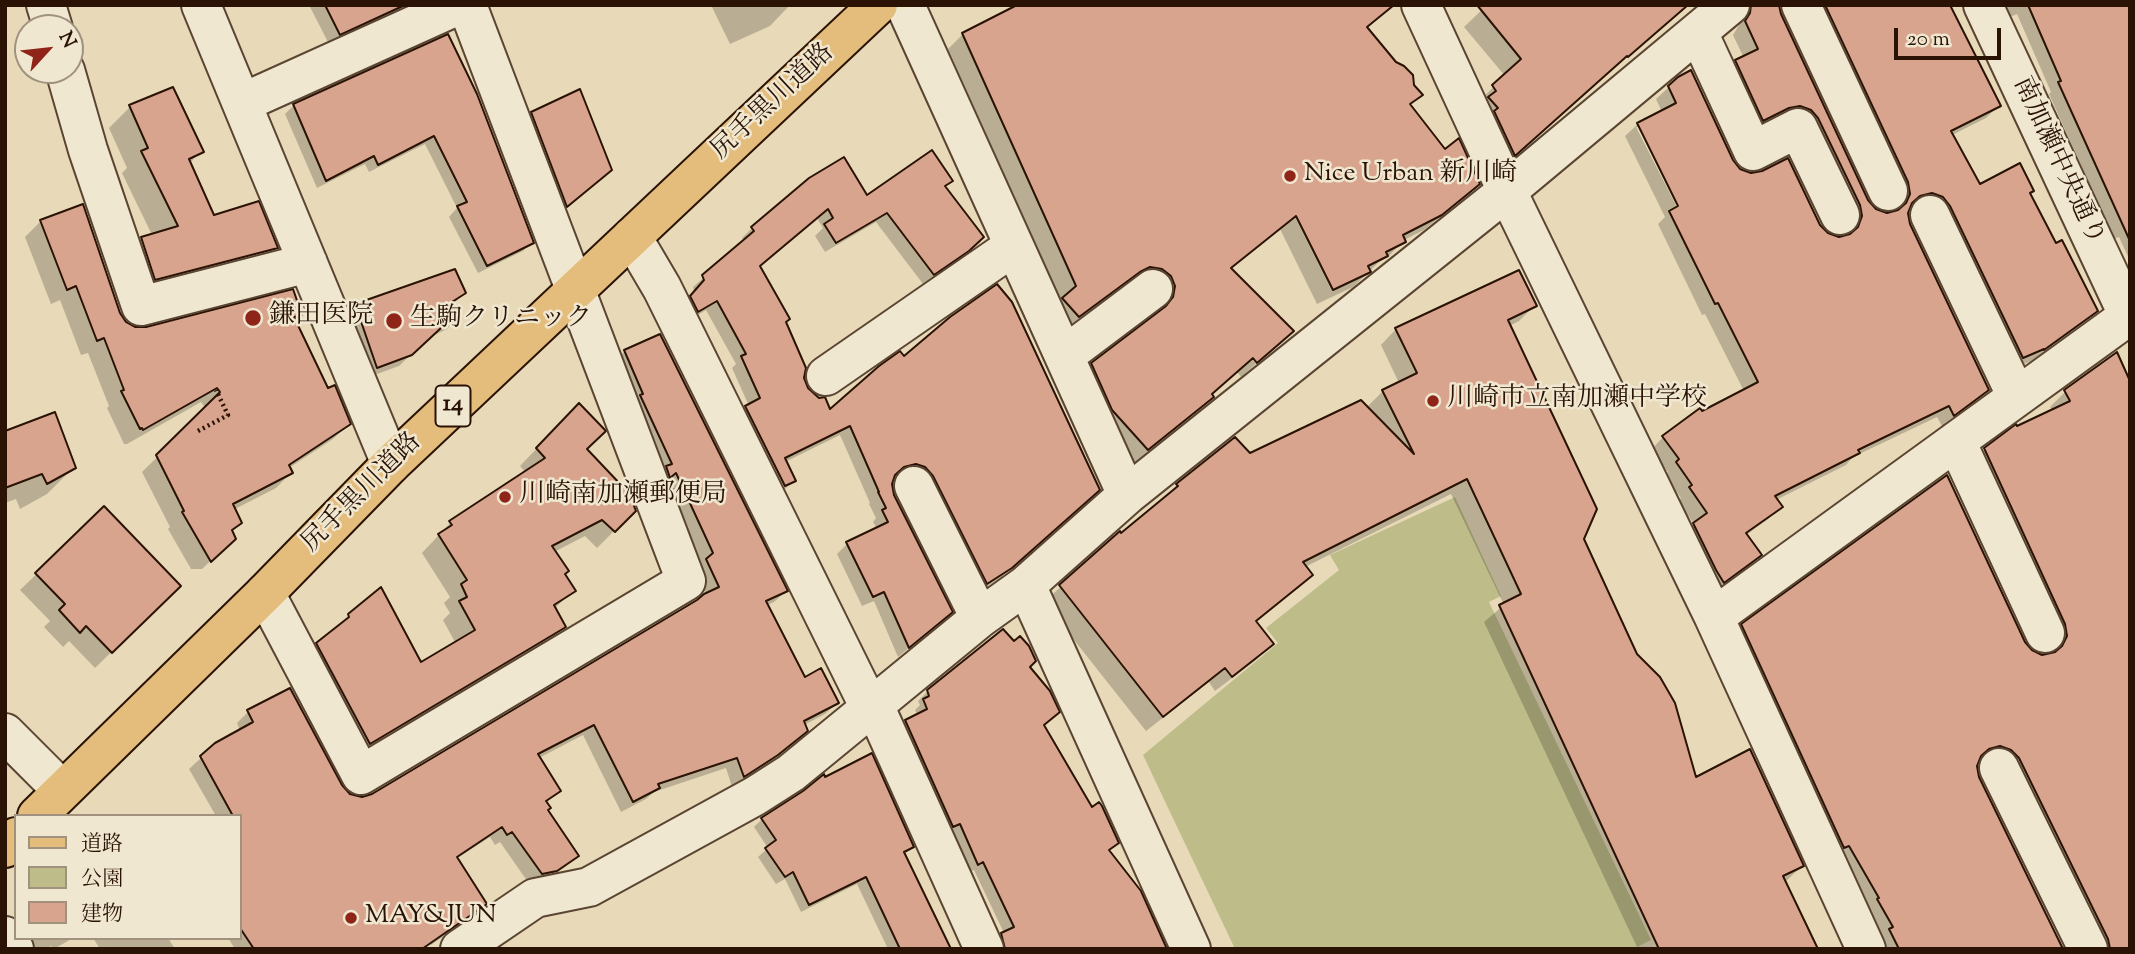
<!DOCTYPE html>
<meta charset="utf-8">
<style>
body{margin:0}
#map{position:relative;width:2135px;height:954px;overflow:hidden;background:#e8dab8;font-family:"Sorts Mill Goudy","Noto Serif JP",serif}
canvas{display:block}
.frame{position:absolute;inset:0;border:7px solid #2a1305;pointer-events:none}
.legend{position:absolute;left:14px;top:814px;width:228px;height:126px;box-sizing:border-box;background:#f0e7d1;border:2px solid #a1927f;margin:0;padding:9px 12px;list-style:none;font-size:21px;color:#2a1305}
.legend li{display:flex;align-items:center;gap:14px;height:35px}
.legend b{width:35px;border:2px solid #a1927f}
.north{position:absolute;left:14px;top:14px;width:70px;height:70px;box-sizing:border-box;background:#f0e7d1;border:2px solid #a1927f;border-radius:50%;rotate:63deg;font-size:19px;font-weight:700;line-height:28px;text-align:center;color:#2a1305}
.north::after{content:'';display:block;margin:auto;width:24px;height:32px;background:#8f2418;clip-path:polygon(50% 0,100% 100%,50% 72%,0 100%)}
.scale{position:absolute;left:1894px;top:28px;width:107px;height:32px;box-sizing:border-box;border:4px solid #2a1305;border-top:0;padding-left:9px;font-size:21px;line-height:24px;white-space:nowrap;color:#2a1305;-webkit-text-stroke:5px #f0e7d1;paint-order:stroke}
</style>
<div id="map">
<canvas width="2135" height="954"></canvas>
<div class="frame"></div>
<ul class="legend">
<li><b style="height:9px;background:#e4bd7c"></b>道路</li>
<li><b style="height:19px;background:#bebd89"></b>公園</li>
<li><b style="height:19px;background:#d9a48d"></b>建物</li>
</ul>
<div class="north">N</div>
<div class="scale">20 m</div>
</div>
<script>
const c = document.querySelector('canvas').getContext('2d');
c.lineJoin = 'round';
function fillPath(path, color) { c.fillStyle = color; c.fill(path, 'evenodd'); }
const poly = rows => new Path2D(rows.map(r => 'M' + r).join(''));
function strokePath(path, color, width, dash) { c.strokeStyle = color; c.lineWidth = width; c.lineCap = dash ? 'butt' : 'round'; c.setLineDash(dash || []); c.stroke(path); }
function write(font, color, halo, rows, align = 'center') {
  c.font = font + ' "Sorts Mill Goudy","Noto Serif JP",serif'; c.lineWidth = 5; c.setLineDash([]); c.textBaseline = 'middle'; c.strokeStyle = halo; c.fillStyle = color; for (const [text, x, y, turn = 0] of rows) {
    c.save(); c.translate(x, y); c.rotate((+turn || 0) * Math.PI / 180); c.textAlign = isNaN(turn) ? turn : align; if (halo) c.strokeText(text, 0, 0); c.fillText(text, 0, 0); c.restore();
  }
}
const green = poly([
 [1455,497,1501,596,1489,602,1651,940,1633,949,1235,949,1143,755,1278,643,1266,628,1339,570,1330,555]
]);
const shadow = poly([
 [309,5,416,5,329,44],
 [711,5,790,5,770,26,730,44],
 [1392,5,1366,29,1421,95,1409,106,1445,151,1478,184,1462,199,1424,230,1404,240,1389,256,1379,262,1353,287,1317,304,1280,229,1230,269,1276,346,1241,377,1237,372,1210,395,1212,397,1197,412,1132,464,1077,380,1092,364,1159,314,1160,302,1133,282,1123,286,1063,331,1048,314,1061,301,948,49,963,34],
 [1487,5,1672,17,1508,162,1476,104,1505,76,1464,27],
 [1806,5,1948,5,1998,106,1986,118,1952,135,1979,186,2029,194,2055,245,2096,311,2083,323,2032,361,2010,369,1919,205,1909,207,1907,212,1909,225,1987,390,1975,402,1942,426,1937,417,1853,457,1846,465,1776,500,1781,507,1768,519,1746,535,1759,555,1747,568,1711,593,1681,537,1694,524,1678,501,1681,498,1665,475,1668,472,1651,450,1663,437,1702,413,1744,391,1705,314,1702,315,1658,224,1665,217,1625,136,1638,124,1662,112,1656,99,1669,87,1739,170,1819,226,1826,234,1838,238,1848,237,1850,229,1806,131,1751,132,1724,74,1736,62,1744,58,1733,35,1739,25,1752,12,1780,15,1867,201,1874,210,1885,214,1896,213,1898,207,1896,195],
 [1636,127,1640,127,1684,213,1681,215],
 [2005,5,2130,5,2130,261,2119,237,2114,239,2049,94,2051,92,2017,14,2010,17],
 [447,36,532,242,523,251,478,273,449,217,457,208,425,144,369,172,365,164,317,188,285,114,294,105],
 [172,89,201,151,189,164,213,217,276,248,255,268,135,299,121,259,142,238,152,235,122,173,127,168,109,128,130,107],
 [532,113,610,170,556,216,521,124],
 [951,180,944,187,972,247,956,261,923,284,876,222,825,252,815,236,823,228,817,218,759,266,784,323,807,390,830,412,1088,500,1000,578,977,593,905,474,893,476,890,484,893,496,940,622,898,657,874,601,862,606,837,554,847,544,877,529,873,522,876,518,869,504,870,503,840,435,785,462,794,480,784,490,774,495,736,418,749,406,732,368,736,364,706,310,688,321,681,308,694,292,693,287,745,241,742,238,752,228,866,197],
 [41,221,125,323,135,329,300,314,294,320,327,390,349,423,333,439,289,468,291,473,276,488,233,510,240,523,231,532,218,554,202,569,191,569,168,529,170,527,142,472,206,409,201,402,127,444,124,444,107,408,109,406,88,353,81,355,60,300,51,304,25,237],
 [464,293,453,304,458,318,447,329,428,338,399,366,366,378,345,317,356,306],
 [1535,305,1519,321,1509,326,1582,539,1695,779,1802,866,1784,883,1816,949,1638,949,1484,622,1504,605,1451,494,1305,567,1311,575,1295,590,1255,623,1271,644,1256,660,1215,691,1209,682,1146,731,1044,602,1119,534,1120,535,1162,500,1177,485,1366,408,1383,391,1399,383,1381,345,1396,329],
 [625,351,786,591,774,602,767,605,804,679,837,703,825,714,804,725,806,731,765,766,732,787,726,768,654,792,646,799,621,812,583,735,539,758,559,791,545,804,546,810,577,856,565,867,544,882,530,885,500,842,495,845,490,837,456,859,485,904,474,915,431,945,428,939,414,949,235,949,228,938,240,938,240,816,216,816,189,769,201,758,240,731,237,723,248,712,348,795,360,799,372,796,706,594,695,571,702,564,664,482,613,363],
 [2116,354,2130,949,2089,949,1985,761,1977,762,1975,767,1978,778,2062,949,1876,949,1727,641,1742,626,2024,643,2031,652,2042,656,2051,655,2050,640,1969,465,1985,450,2016,427,2053,412,2050,407,2066,391],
 [562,422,634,511,597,548,585,536,554,552,563,575,573,591,554,609,564,627,547,644,352,760,300,662,349,616,421,665,456,644,443,620,450,613,444,603,450,597,422,553,451,522,526,473,520,466],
 [5,433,73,468,47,494,20,509,16,499,5,503],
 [104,509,179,586,95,668,69,641,63,647,44,627,50,621,20,590],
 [1028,667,1043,726,1108,851,1069,949,997,949,994,943,1004,933,974,870,969,872,897,730,906,721,918,716,915,710,920,705,918,701,928,691],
 [762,819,912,847,904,855,938,949,888,949,857,884,801,912,785,879,776,884,758,857,768,848,754,827],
 [21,938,73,938,54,949,51,946,46,949,28,949],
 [93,938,168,938,175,949,100,949]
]);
const building = poly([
 [325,5,405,5,340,35,325,5],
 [1017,5,1394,5,1367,27,1396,62,1404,66,1413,75,1414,85,1423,95,1410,104,1445,149,1459,138,1480,184,1442,215,1403,235,1406,242,1386,252,1388,256,1368,266,1371,272,1333,290,1296,216,1231,268,1294,331,1257,363,1253,358,1212,394,1214,397,1148,450,1112,410,1091,363,1166,306,1173,297,1175,286,1171,276,1162,269,1150,267,1140,272,1079,317,1062,298,1076,286,962,33,1017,5],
 [1477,5,1688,5,1628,57,1627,56,1515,156,1494,111,1498,108,1488,97,1496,91,1492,85,1521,59,1477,5],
 [1751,5,1779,5,1781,14,1868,200,1876,209,1887,213,1898,210,1906,203,1910,194,1908,182,1825,5,1950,5,2001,106,1951,131,1980,184,2020,163,2034,191,2030,193,2056,243,2062,240,2098,311,2044,350,2044,349,2023,358,1950,206,1943,197,1932,193,1920,196,1912,203,1908,213,1910,224,1989,390,1954,416,1949,406,1858,450,1860,453,1775,496,1783,507,1746,533,1762,555,1724,583,1716,570,1693,523,1707,513,1689,487,1692,485,1676,462,1679,459,1662,436,1700,408,1702,411,1758,382,1718,303,1715,304,1669,211,1678,206,1637,123,1676,103,1668,86,1678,77,1691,70,1733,160,1740,169,1751,173,1762,171,1788,158,1820,225,1828,233,1839,237,1850,234,1858,227,1862,216,1860,205,1818,118,1811,110,1800,106,1789,108,1763,121,1735,60,1758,49,1745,21,1750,13,1751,5],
 [2028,5,2130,5,2130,241,2058,82,2061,81,2028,5],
 [448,34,477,94,534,243,487,266,457,206,467,202,434,136,378,165,374,156,326,181,293,104,448,34],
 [173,87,204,152,189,159,214,215,259,201,278,248,155,280,141,237,178,226,141,151,148,148,129,105,173,87],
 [580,89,612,170,567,207,531,112,580,89],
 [932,150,953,181,945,186,984,237,969,251,934,275,887,213,836,243,824,224,833,218,828,209,760,266,790,319,786,322,806,368,804,378,808,388,819,398,825,397,830,409,879,366,900,351,904,356,950,317,997,284,1012,302,1100,490,1012,568,987,584,933,476,925,467,916,464,904,467,895,475,892,484,894,495,953,612,909,648,884,592,873,597,846,542,888,522,882,510,886,508,878,492,879,492,850,426,785,458,796,481,785,486,745,406,760,398,741,356,746,354,717,301,698,312,690,296,704,280,702,275,754,231,751,227,809,178,844,157,867,195,932,150],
 [83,204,120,313,126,322,135,327,146,327,293,289,302,315,294,317,328,388,335,385,351,424,289,465,293,473,233,504,242,523,232,530,236,539,211,562,182,512,184,511,156,455,220,392,217,388,143,430,142,428,140,429,121,391,124,390,104,338,97,341,76,286,67,290,40,220,83,204],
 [455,269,466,293,452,302,460,318,441,328,412,355,377,368,355,304,455,269],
 [1519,270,1537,306,1508,320,1597,509,1584,539,1637,654,1660,677,1675,703,1696,777,1750,749,1804,866,1783,876,1818,949,1659,949,1499,605,1521,594,1467,479,1303,562,1313,575,1256,621,1274,644,1232,677,1225,668,1163,717,1059,585,1120,531,1121,533,1178,486,1176,484,1235,437,1250,453,1361,400,1414,454,1382,390,1417,373,1395,328,1519,270],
 [660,334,788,591,766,601,805,677,821,668,839,703,804,721,808,731,778,755,744,777,737,758,658,784,660,788,633,802,594,725,538,754,561,791,546,801,551,808,548,810,579,856,557,871,542,874,512,832,507,835,502,827,457,857,487,904,422,949,254,949,240,928,240,816,233,816,200,756,215,743,253,722,247,710,290,688,342,785,350,794,362,797,372,794,697,600,704,594,719,587,706,559,713,553,676,473,670,478,666,466,672,464,640,395,643,394,624,350,660,334],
 [2117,352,2130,381,2130,949,2110,949,2108,939,2019,758,2011,750,2000,746,1989,749,1981,756,1977,766,1979,777,2063,949,1899,949,1889,929,1893,927,1877,899,1879,898,1849,846,1844,848,1741,624,1947,475,2025,642,2032,650,2042,655,2055,652,2062,646,2067,636,2065,624,1984,448,2016,424,2017,426,2070,401,2064,390,2117,352],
 [579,403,606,431,587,449,623,487,626,486,636,511,615,532,602,520,552,546,569,571,565,574,576,591,554,605,566,627,370,744,316,643,349,617,348,614,381,587,421,662,475,630,459,601,467,597,461,584,467,580,438,534,452,525,449,521,545,458,536,448,579,403],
 [55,412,76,468,47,484,42,474,5,488,5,431,55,412],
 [104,506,181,586,112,653,86,626,80,633,59,610,65,604,35,573,104,506],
 [1003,629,1014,641,1020,636,1029,646,1036,661,1030,667,1050,691,1060,712,1044,725,1092,807,1099,802,1102,806,1119,843,1109,850,1141,891,1167,949,1005,949,1001,933,1014,927,983,862,978,865,960,824,953,827,905,720,927,709,923,699,929,696,927,690,1003,629],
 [872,753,914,847,904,852,951,949,900,949,866,877,809,905,793,872,785,877,765,848,776,840,761,818,803,791,824,774,825,777,872,753]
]);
const path = poly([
 [198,431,228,415,216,390]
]);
const minor = poly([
 [46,5,53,28],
 [201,5,391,464],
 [905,5,1127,495],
 [1421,5,1507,191,1714,617,1866,949],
 [1801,5,1888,191],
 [1983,5,2130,319],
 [1698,32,1753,151,1798,128,1840,215],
 [65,70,88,150,141,306,308,263],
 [242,103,459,5],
 [1930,215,2017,397],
 [632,237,662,288,870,708],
 [1064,356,1153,289],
 [826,376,1014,246],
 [1956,441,2045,633],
 [914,486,980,618],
 [1026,585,1191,949],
 [265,593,361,775,686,581,467,5],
 [1714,617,2130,315],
 [874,705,984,949],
 [5,733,62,790],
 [1999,768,2088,949],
 [5,936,14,949],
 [460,949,535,898,589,887,755,796,791,773,980,618,1026,585,1127,495,1507,191,1730,5]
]);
const major = poly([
 [37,816,265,593,391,464,878,5],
 [5,848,16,837]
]);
const markers = [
 [1290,176,7,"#8f2418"],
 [253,318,9,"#8f2418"],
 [394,321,9,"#8f2418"],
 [1433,401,7,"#8f2418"],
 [505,497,7,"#8f2418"],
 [351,918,7,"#8f2418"]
];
const shields = [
 [453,406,35]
];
const shieldNames = [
 ["14",453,406]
];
const streetNames = [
 ["尻手黒川道路",774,103,-43],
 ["南加瀬中央通り",2057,162,65],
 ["尻手黒川道路",363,494,-45]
];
const poiNames = [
 ["Nice Urban 新川崎",1304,176],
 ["鎌田医院",269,318],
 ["生駒クリニック",410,321],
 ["川崎市立南加瀬中学校",1447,401],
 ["川崎南加瀬郵便局",519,497],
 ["MAY&JUN",365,918]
];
fillPath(green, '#bebd89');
fillPath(shadow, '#0003');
fillPath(building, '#d9a48d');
strokePath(building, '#2a1305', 2);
strokePath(minor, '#5a4532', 42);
strokePath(major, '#2a1305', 42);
strokePath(path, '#2a1305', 4.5, [2, 3.5]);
strokePath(minor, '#f0e7d1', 38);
strokePath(major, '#e4bd7c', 38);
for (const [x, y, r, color] of markers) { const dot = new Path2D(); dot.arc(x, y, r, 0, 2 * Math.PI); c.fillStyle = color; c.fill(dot); strokePath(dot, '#f0e7d1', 2.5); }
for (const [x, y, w] of shields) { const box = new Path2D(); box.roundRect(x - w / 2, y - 20.5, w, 41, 5); c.fillStyle = '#f0e7d1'; c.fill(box); strokePath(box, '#2a1305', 2); }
write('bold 24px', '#2a1305', null, shieldNames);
write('26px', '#2a1305', '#f0e7d1', streetNames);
write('26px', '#2a1305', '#f0e7d1', poiNames, 'left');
</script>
